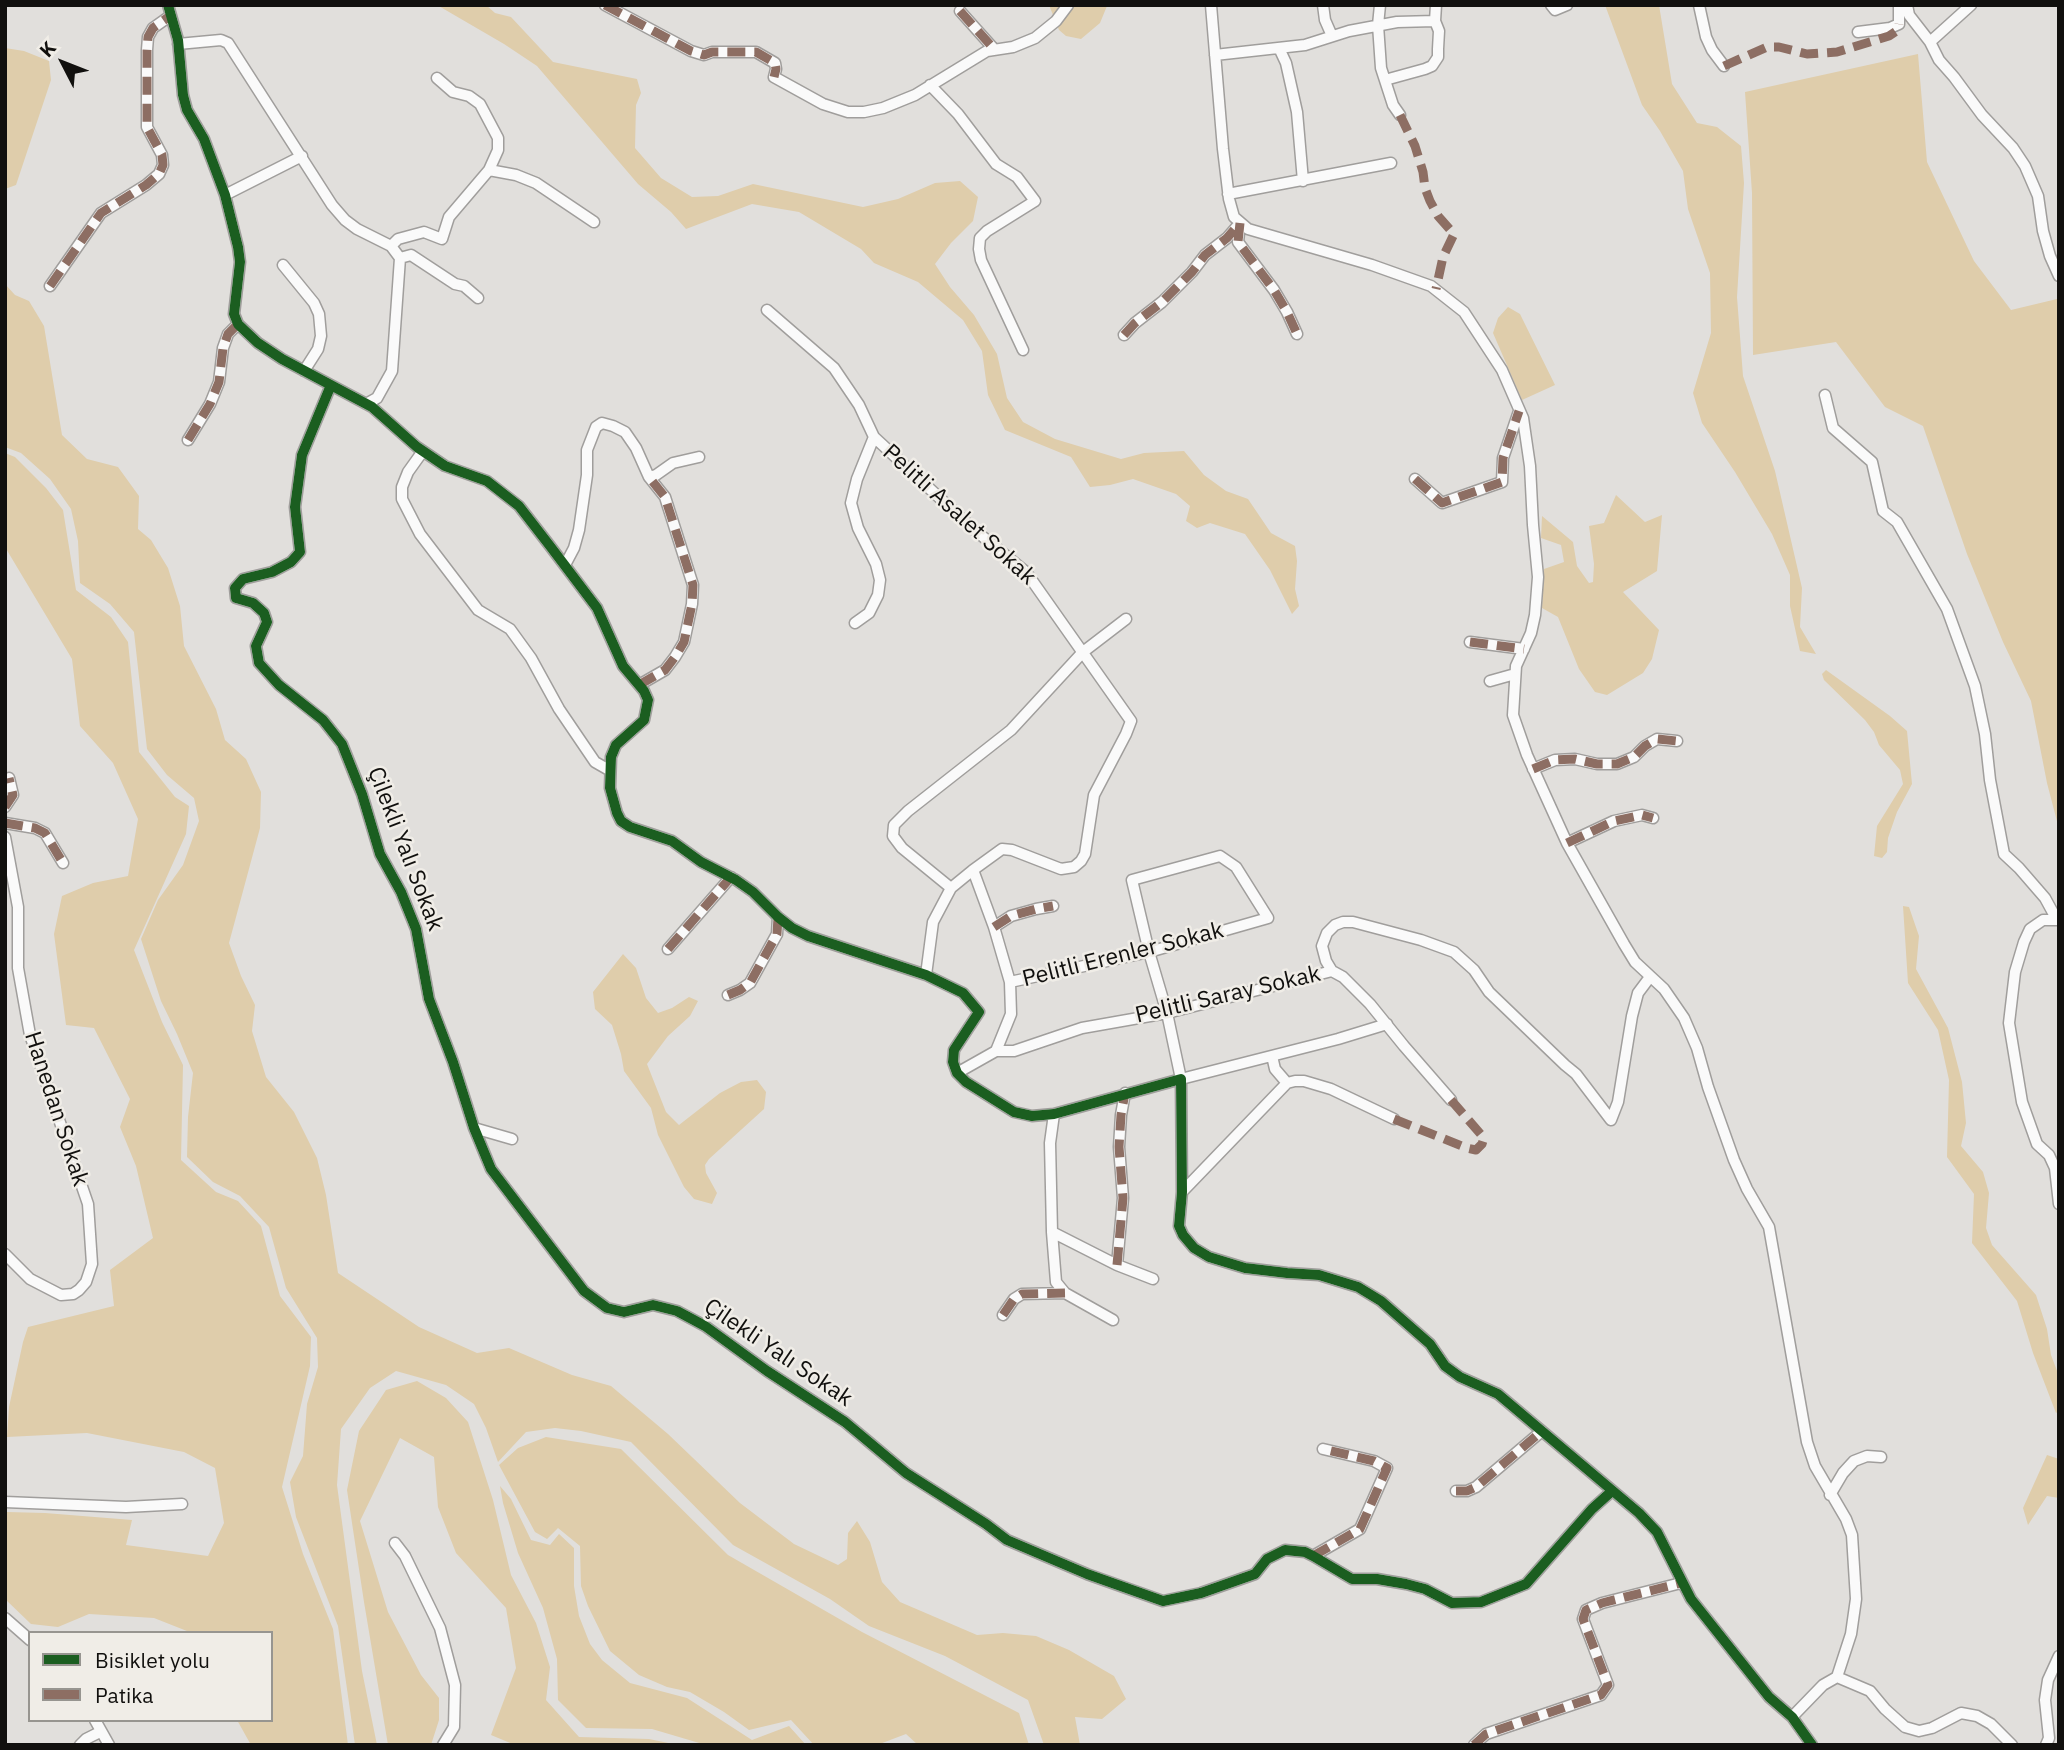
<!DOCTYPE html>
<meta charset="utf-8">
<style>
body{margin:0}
#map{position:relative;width:2064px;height:1750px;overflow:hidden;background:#e1dfdc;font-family:"IBM Plex Sans",sans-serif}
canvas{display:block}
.frame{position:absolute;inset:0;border:7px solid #11100e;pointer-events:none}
.legend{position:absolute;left:28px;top:1631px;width:245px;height:91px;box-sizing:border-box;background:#f0ede7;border:2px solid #979590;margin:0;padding:9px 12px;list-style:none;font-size:21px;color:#11100e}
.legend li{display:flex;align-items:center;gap:14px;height:35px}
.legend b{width:35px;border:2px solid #979590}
.north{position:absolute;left:28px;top:28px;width:70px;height:70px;-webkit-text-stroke:5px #f0ede7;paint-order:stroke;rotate:312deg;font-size:19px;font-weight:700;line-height:28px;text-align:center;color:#11100e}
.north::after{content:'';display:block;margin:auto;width:24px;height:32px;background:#11100e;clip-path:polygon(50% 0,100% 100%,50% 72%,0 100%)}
</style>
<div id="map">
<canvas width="2064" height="1750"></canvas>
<div class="frame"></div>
<ul class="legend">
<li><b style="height:9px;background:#1b5e20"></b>Bisiklet yolu</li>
<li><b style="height:9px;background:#8d6e63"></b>Patika</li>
</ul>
<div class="north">K</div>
</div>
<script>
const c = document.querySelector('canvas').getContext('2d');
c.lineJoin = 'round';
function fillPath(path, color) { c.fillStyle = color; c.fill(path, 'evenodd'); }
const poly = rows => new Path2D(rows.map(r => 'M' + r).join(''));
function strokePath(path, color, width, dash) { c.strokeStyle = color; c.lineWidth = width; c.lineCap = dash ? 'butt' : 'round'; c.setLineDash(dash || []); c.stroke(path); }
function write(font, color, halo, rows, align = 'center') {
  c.font = font + ' "IBM Plex Sans",sans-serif'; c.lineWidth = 5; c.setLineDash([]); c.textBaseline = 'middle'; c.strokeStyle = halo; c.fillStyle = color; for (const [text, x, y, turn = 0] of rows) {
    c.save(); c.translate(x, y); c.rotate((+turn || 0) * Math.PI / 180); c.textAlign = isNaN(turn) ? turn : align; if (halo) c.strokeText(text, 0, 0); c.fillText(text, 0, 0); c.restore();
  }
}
const green = poly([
 [437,5,486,5,495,13,511,17,553,62,637,79,641,93,636,105,635,148,661,178,692,197,718,196,753,184,863,207,898,199,935,183,960,181,978,197,973,221,951,243,935,264,950,287,974,315,997,354,1007,398,1023,422,1055,439,1121,459,1144,453,1184,451,1204,475,1226,491,1248,499,1271,533,1295,546,1297,561,1295,589,1299,606,1292,614,1270,570,1245,534,1210,523,1197,528,1186,521,1190,506,1176,494,1133,479,1110,485,1090,487,1071,457,1005,430,988,395,982,351,963,320,918,282,874,263,861,249,799,212,752,204,686,229,671,212,638,184,537,66,504,44],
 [1049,5,1107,5,1107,6,1100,23,1081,39,1066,36,1059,30],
 [1605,5,1659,5,1672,84,1697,123,1717,127,1741,146,1744,183,1737,297,1743,376,1775,471,1802,588,1800,627,1816,654,1800,651,1790,606,1790,575,1772,534,1735,472,1702,423,1693,393,1711,333,1710,273,1688,209,1683,171,1660,131,1642,105],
 [5,48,24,51,49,61,51,80,16,185,5,189],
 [1918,54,1927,162,1974,261,2011,310,2057,299,2059,301,2059,829,2047,783,2031,701,2003,642,1967,554,1923,426,1885,407,1836,342,1753,355,1752,193,1745,92],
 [5,284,15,295,29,301,44,326,62,435,87,459,118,467,139,496,138,529,151,540,168,568,180,606,184,646,216,709,225,740,246,759,261,792,260,828,229,943,241,976,255,1005,252,1031,266,1077,294,1112,317,1158,326,1195,338,1273,419,1327,477,1353,509,1348,572,1375,611,1386,668,1434,740,1503,794,1544,838,1565,847,1559,848,1533,857,1521,870,1542,882,1582,900,1602,977,1635,1003,1633,1036,1636,1069,1650,1114,1676,1126,1699,1102,1719,1075,1717,1080,1745,1044,1745,1028,1700,945,1656,869,1626,830,1599,733,1545,631,1442,581,1431,555,1428,526,1432,498,1462,486,1428,474,1404,446,1385,396,1371,370,1388,341,1429,337,1485,362,1671,377,1745,355,1745,338,1626,296,1517,290,1482,303,1456,307,1404,318,1367,317,1338,286,1288,269,1227,240,1196,213,1182,187,1157,188,1117,193,1073,177,1034,161,1001,141,939,158,900,183,865,199,821,194,798,167,775,147,749,134,632,110,604,80,583,78,541,71,509,50,479,21,453,5,447],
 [1508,307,1520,314,1555,385,1522,400,1493,333,1498,318],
 [5,453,15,457,46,488,63,510,76,590,111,617,128,642,139,752,175,797,189,806,186,834,134,950,162,1022,183,1065,181,1160,216,1192,238,1201,261,1226,280,1296,311,1337,310,1366,282,1487,303,1554,333,1629,348,1745,251,1745,237,1720,271,1720,271,1633,192,1633,154,1618,89,1614,58,1627,31,1624,5,1599,7,1512,45,1513,132,1520,126,1545,208,1556,224,1523,215,1468,184,1452,87,1433,7,1437,9,1407,23,1342,28,1327,114,1306,110,1270,153,1238,136,1166,120,1127,130,1099,94,1028,66,1025,54,934,62,896,93,883,128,876,138,819,113,763,80,726,72,659,5,547],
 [1616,495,1645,522,1662,515,1657,571,1623,592,1659,630,1652,659,1643,673,1607,695,1595,692,1579,669,1558,617,1542,608,1544,569,1564,562,1561,545,1541,538,1542,516,1573,542,1577,566,1589,583,1593,582,1594,564,1589,526,1604,523],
 [1826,670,1890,716,1907,731,1912,784,1897,812,1888,838,1887,852,1882,858,1874,856,1877,826,1903,784,1900,770,1879,745,1874,732,1865,720,1824,680,1822,674],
 [1903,906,1909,907,1919,936,1916,969,1948,1028,1962,1082,1966,1123,1961,1146,1983,1172,1989,1193,1986,1228,1992,1245,2036,1295,2047,1329,2051,1355,2059,1376,2059,1411,2056,1413,2033,1353,2017,1301,1972,1243,1974,1194,1947,1157,1949,1080,1938,1030,1908,983],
 [623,954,636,968,646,998,658,1013,672,1008,689,997,698,1001,690,1016,668,1036,647,1064,666,1112,679,1125,720,1093,741,1082,757,1080,766,1092,764,1109,709,1159,705,1165,706,1173,717,1193,712,1204,694,1199,684,1187,658,1135,651,1108,624,1071,621,1054,612,1025,595,1009,593,992],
 [417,1381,446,1398,468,1422,493,1500,511,1575,536,1623,550,1667,546,1700,579,1737,649,1739,678,1745,515,1745,491,1735,516,1668,506,1608,456,1553,438,1507,434,1457,400,1438,360,1521,388,1612,421,1675,439,1698,439,1720,431,1745,388,1745,364,1602,347,1490,359,1431,386,1390],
 [546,1437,621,1449,728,1555,862,1632,1019,1713,1029,1745,918,1745,906,1734,877,1745,814,1745,791,1720,749,1730,724,1712,690,1692,667,1687,639,1675,610,1651,588,1606,581,1586,580,1546,558,1528,547,1539,535,1532,499,1465,518,1448],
 [2047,1455,2059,1459,2059,1498,2047,1496,2028,1525,2023,1508],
 [500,1486,511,1499,531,1540,550,1545,559,1534,574,1548,574,1586,579,1616,590,1644,602,1660,630,1683,687,1698,752,1740,789,1726,806,1745,706,1745,652,1729,586,1728,558,1700,557,1659,543,1608,518,1553,503,1503]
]);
const minor = poly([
 [168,5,178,40,183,95,187,110,204,139,225,195,238,247,240,262,234,314,238,324,258,343,282,359,372,407,417,447,445,466,487,481,519,506,550,546,597,608,623,666,644,691,648,700,644,720,616,745,611,757,610,788,617,813,621,821,630,827,672,841,701,862,736,880,753,892,778,917,792,928,808,936,926,975,963,993,979,1012,954,1050,953,1062,957,1073,966,1082,1014,1112,1032,1116,1054,1114,1181,1079,1182,1192,1179,1226,1183,1235,1194,1248,1209,1257,1245,1268,1287,1273,1319,1275,1358,1287,1381,1301,1430,1344,1445,1366,1460,1377,1498,1394,1639,1513,1657,1532,1691,1599,1769,1697,1792,1717,1812,1745],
 [605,5,691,51,704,55,712,52,756,52,775,63,776,69,774,77,823,104,848,112,864,112,883,108,915,95,987,51,1013,47,1035,38,1056,21,1068,5],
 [1211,5,1223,149,1229,199,1234,217,1248,229,1372,265,1431,286,1464,312,1502,370,1523,418,1530,466,1533,525,1538,577,1535,615,1531,633,1516,666,1513,715,1527,755,1567,843,1624,944,1635,962,1664,989,1684,1018,1697,1048,1708,1087,1734,1160,1747,1189,1769,1227,1807,1442,1815,1466,1846,1519,1852,1535,1856,1599,1851,1634,1837,1677],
 [1323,5,1325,20,1332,36],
 [1380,5,1378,25,1381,68,1393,105,1400,115],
 [1551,5,1555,10,1567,5],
 [1699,5,1706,37,1712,50,1724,66],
 [1907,5,1909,15,1930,42,1939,60,1954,77,1982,115,2013,148,2025,166,2038,196,2043,231,2050,256,2059,276],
 [960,11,994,49],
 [1858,32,1890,28,1899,24,1899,5],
 [1930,42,1971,5],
 [178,44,221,40,228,43,332,205,345,220,357,229,391,246,400,258],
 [1279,48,1286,63,1297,112,1303,181],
 [1215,55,1305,45,1349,31,1397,22,1435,21,1436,5],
 [1385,80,1425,69,1432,66,1438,57,1438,49,1439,31,1435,21],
 [930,85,958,114,996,164,1017,177,1035,201,987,231,980,238,979,249,981,260,1023,350],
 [489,170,516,175,536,183,594,222],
 [1228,194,1391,163],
 [225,195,302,156],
 [1240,224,1238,242,1274,290,1287,312,1297,334],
 [391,246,398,239,424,232,442,239,449,217,489,170,498,150,498,138,480,104,469,96,453,92,437,78],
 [283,265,314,303,319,314,321,336,318,349,304,371],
 [50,286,101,213,146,185,159,174,163,165,162,155,147,127,147,50,148,37,153,28,170,16],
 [767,310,834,368,859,405,874,437,971,527,1026,572,1131,721,1126,734,1094,795,1085,854,1081,861,1074,867,1061,869,1012,850,1002,849,973,870,951,888,933,922,926,975],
 [1124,335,1135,323,1162,302,1192,272,1205,255,1227,238,1240,223],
 [331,385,302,455,295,507,300,552,291,562,272,572,243,579,235,588,236,598,253,603,264,613,267,622,256,646,259,663,279,685,323,720,342,744,362,794,380,854,401,892,416,929,429,999,453,1062,474,1128,491,1169,584,1291,607,1308,624,1312,653,1305,677,1311,705,1326,767,1371,845,1422,906,1473,986,1524,1007,1540,1087,1574,1163,1601,1201,1593,1255,1574,1267,1559,1285,1550,1305,1552,1313,1556,1352,1579,1377,1579,1406,1584,1425,1589,1452,1603,1481,1602,1526,1584,1592,1509,1612,1491],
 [1825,395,1833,428,1872,462,1883,511,1897,522,1947,609,1975,686,1985,734,1990,780,2004,854,2019,868,2045,898,2057,920],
 [366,404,377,398,392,371,400,258,411,255,455,284,464,286,478,298],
 [188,440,210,404,219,382,223,348,228,334,238,324],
 [423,451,408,472,402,487,402,499,420,534,478,610,510,629,531,658,559,709,595,762,609,770],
 [1415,479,1442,503,1502,482,1503,458,1519,411],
 [565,565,574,548,579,530,587,475,587,450,596,427,602,423,613,426,625,432,636,448,649,477,656,475,673,463,699,457],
 [855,623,869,613,878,595,880,580,876,564,858,528,851,503,857,479,874,437],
 [1470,642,1524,649],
 [1490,681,1515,674],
 [639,685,665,670,675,657,684,642,692,604,693,585,665,497,649,477],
 [1533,769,1555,760,1575,759,1597,764,1617,764,1634,757,1645,746,1657,739,1677,741],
 [5,807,13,795,9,778],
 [5,823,35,828,45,833,63,863],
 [5,837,18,907,18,968,30,1035,88,1204,92,1264,86,1282,79,1290,73,1294,61,1295,30,1279,5,1254],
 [1567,843,1614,821,1642,815,1653,818],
 [973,870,994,927,1010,982,1149,952,1268,918,1236,867,1220,856,1132,880,1149,952,1167,1013,1181,1079,1338,1039,1387,1024],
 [951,888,902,848,893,836,894,825,908,811,1011,730,1083,652,1126,619],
 [2059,920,2043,920,2030,929,2024,942,2015,972,2009,1023,2022,1102,2037,1144,2049,1155,2055,1168,2059,1204],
 [994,927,1011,916,1036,909,1053,906],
 [668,949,731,877],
 [1332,971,1326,961,1322,946,1327,933,1335,925,1343,922,1353,922,1421,940,1454,952,1474,970,1489,992,1565,1065,1576,1074,1611,1120,1618,1102,1632,1016,1638,993,1650,977],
 [1332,971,1343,977,1370,1004,1404,1046,1451,1100],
 [728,995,740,990,750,983,777,934,778,917],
 [996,1051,1011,1014,1010,982],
 [1272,1056,1275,1069,1287,1083,1295,1081,1304,1081,1331,1089,1394,1119],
 [957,1073,996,1051,1014,1051,1082,1028,1167,1013,1332,971],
 [1054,1114,1050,1143,1052,1232,1117,1265,1153,1279],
 [474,1128,512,1139],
 [1182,1192,1287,1083],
 [1052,1232,1056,1282,1065,1293,1113,1320],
 [1117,1265,1123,1198,1119,1147,1121,1115,1125,1093],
 [1003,1315,1014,1299,1022,1294,1065,1293],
 [1456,1491,1467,1491,1476,1487,1542,1431],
 [1830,1495,1843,1473,1854,1461,1867,1456,1881,1457],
 [5,1502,126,1507,182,1504],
 [395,1543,405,1556,440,1628,455,1685,454,1727,443,1745],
 [1313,1556,1360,1529,1387,1468,1374,1461,1323,1449],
 [5,1618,30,1640],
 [1837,1677,1870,1691,1885,1709,1905,1727,1919,1731,1932,1728,1961,1713,1977,1716,1991,1724,2012,1745],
 [1792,1717,1823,1685,1837,1677],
 [95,1720,109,1745],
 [80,1745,86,1739,100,1732],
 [1474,1745,1486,1734,1601,1695,1608,1685,1583,1619,1586,1610,1602,1603,1681,1583],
 [2046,1745,2049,1738,2045,1700,2048,1680,2059,1656]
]);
const quiet = poly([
 [605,5,691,51,704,55,712,52,756,52,775,63,776,69,774,77],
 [960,11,994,49],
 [1724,66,1767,47,1779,47,1807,54,1837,52,1889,36,1898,30,1899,24],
 [1400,115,1415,146,1423,172,1425,188,1430,201,1438,216,1454,234,1443,257,1436,289],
 [1240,223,1238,242,1274,290,1287,312,1297,334],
 [50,286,101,213,146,185,159,174,163,165,162,155,147,127,147,50,148,37,153,28,170,16],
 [1124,335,1135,323,1162,302,1192,272,1205,255,1227,238,1240,223],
 [188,440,210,404,219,382,223,348,228,334,238,324],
 [1415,479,1442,503,1502,482,1503,458,1519,411],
 [1470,642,1524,649],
 [639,685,665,670,675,657,684,642,692,604,693,585,665,497,649,477],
 [1533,769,1555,760,1575,759,1597,764,1617,764,1634,757,1645,746,1657,739,1677,741],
 [5,807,13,795,9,778],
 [5,823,35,828,45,833,63,863],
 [1567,843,1614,821,1642,815,1653,818],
 [994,927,1011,916,1036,909,1053,906],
 [668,949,731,877],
 [728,995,740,990,750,983,777,934,778,917],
 [1394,1119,1467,1148,1476,1150,1482,1144,1484,1138,1451,1100],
 [1117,1265,1123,1198,1119,1147,1121,1115,1125,1093],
 [1003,1315,1014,1299,1022,1294,1065,1293],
 [1456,1491,1467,1491,1476,1487,1542,1431],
 [1313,1556,1360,1529,1387,1468,1374,1461,1323,1449],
 [1474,1745,1486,1734,1601,1695,1608,1685,1583,1619,1586,1610,1602,1603,1681,1583]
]);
const cycleway = poly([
 [168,5,178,40,183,95,187,110,204,139,225,195,238,247,240,262,234,314,238,324,258,343,282,359,372,407,417,447,445,466,487,481,519,506,550,546,597,608,623,666,644,691,648,700,644,720,616,745,611,757,610,788,617,813,621,821,630,827,672,841,701,862,736,880,753,892,778,917,792,928,808,936,926,975,963,993,979,1012,954,1050,953,1062,957,1073,966,1082,1014,1112,1032,1116,1054,1114,1181,1079,1182,1192,1179,1226,1183,1235,1194,1248,1209,1257,1245,1268,1287,1273,1319,1275,1358,1287,1381,1301,1430,1344,1445,1366,1460,1377,1498,1394,1639,1513,1657,1532,1691,1599,1769,1697,1792,1717,1812,1745],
 [331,385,302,455,295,507,300,552,291,562,272,572,243,579,235,588,236,598,253,603,264,613,267,622,256,646,259,663,279,685,323,720,342,744,362,794,380,854,401,892,416,929,429,999,453,1062,474,1128,491,1169,584,1291,607,1308,624,1312,653,1305,677,1311,705,1326,767,1371,845,1422,906,1473,986,1524,1007,1540,1087,1574,1163,1601,1201,1593,1255,1574,1267,1559,1285,1550,1305,1552,1313,1556,1352,1579,1377,1579,1406,1584,1425,1589,1452,1603,1481,1602,1526,1584,1592,1509,1612,1491]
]);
const streetNames = [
 ["Pelitli Asalet Sokak",959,515,42],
 ["Çilekli Yalı Sokak",405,849,69],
 ["Pelitli Erenler Sokak",1123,955,-14],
 ["Pelitli Saray Sokak",1228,995,-13],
 ["Hanedan Sokak",56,1109,72],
 ["Çilekli Yalı Sokak",778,1353,34]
];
fillPath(green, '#dfcdab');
strokePath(minor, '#a09e9c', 13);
strokePath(minor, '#fafafa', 10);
strokePath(quiet, '#8d6e63', 9, [18, 9]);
strokePath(cycleway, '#1b5e20', 10);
write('23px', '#11100e', '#f0ede7', streetNames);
</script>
